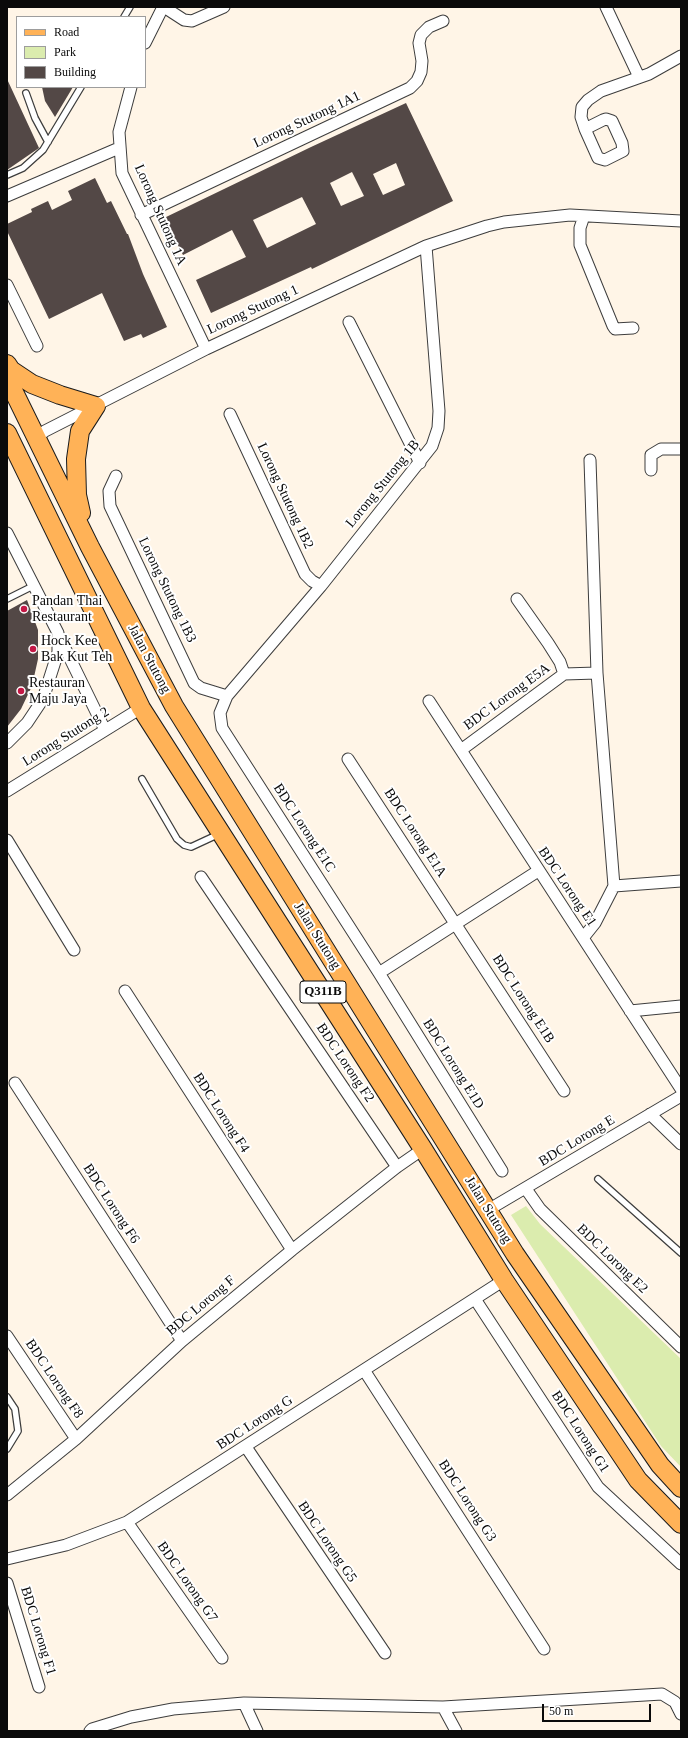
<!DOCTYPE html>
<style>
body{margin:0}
#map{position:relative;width:688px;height:1738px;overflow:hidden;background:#fff5e7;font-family:"Times New Roman",serif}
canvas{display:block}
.frame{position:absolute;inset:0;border:8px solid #0a0a0a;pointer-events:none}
.legend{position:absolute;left:16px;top:16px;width:130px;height:72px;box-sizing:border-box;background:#fff;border:1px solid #9d9d9d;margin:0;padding:5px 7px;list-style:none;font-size:12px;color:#0a0a0a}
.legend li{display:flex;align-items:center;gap:8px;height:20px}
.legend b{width:20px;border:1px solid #9d9d9d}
.scale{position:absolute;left:542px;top:1704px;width:109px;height:18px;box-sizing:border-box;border:2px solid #0a0a0a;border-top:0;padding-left:5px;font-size:12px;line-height:14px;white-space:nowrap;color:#0a0a0a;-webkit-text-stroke:3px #fff;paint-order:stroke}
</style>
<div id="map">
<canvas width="688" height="1738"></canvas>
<div class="frame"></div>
<ul class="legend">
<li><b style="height:5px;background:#ffb257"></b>Road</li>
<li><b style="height:11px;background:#dbecae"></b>Park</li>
<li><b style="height:11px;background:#534846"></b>Building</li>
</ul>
<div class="scale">50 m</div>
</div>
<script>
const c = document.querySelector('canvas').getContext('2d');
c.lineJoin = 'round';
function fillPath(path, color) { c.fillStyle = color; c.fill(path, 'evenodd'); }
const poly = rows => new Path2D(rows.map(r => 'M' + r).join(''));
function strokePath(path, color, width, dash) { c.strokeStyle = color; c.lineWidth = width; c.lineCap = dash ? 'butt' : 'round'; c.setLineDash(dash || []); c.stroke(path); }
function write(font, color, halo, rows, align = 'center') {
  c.font = font + ' "Times New Roman",serif'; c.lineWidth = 4; c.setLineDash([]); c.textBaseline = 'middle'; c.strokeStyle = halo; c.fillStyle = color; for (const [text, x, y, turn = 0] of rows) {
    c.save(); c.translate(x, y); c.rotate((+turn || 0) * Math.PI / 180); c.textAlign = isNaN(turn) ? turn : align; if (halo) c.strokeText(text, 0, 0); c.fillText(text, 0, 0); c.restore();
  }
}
const green = poly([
 [526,1206,540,1224,681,1359,681,1467,661,1446,511,1215]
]);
const building = poly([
 [7,79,39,148,7,170],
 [42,87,73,87,55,117,45,101],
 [406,103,453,201,312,269,311,267,211,313,196,280,246,257,232,230,183,255,164,218,311,147],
 [396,163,405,185,383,195,373,174],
 [352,172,364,196,341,206,330,183],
 [302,197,316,224,267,248,253,220],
 [95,178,107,203,111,201,127,234,128,234,143,274,167,327,143,338,141,334,124,341,102,293,49,319,7,231,7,224,32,212,31,209,48,201,52,210,72,200,68,191],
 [27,600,38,630,38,659,32,686,21,709,7,727,7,611]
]);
const lane = poly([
 [124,17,130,7],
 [26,93,35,118,48,142],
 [7,175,23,168,43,150,81,87],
 [7,599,33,586],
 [142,779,177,839,184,845,191,847,219,834],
 [598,1179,681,1253],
 [7,1397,15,1409,18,1431,7,1449]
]);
const street = poly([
 [164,7,184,20,192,21,224,7],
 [606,7,639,77],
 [145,43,163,7],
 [131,87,119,132,122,173,206,349],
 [585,129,603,120,606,119,612,121,622,143,623,151,605,160,598,158,585,129,581,117,582,107,588,100,601,91,649,74,681,56],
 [7,196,119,148],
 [141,215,410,88,417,81,421,72,422,61,419,43,421,35,429,27,443,21],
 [584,216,580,228,580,245,613,326,615,329,633,328],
 [426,246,439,411,438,428,432,446,321,586,227,696,220,713,222,728,379,973,502,1171],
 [7,285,37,346],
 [349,322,420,463],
 [230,414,305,574,312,581,321,586],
 [37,437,45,431,206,349,426,246,487,226,504,222,570,215,681,221],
 [651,470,651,455,661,449,681,449],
 [116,476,109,491,110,506,194,683,201,688,227,696],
 [7,533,58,633,58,652,43,699,27,723,7,743],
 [517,599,548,643,560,662,564,674],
 [59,636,105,730],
 [429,701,681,1089],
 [461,750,564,674,597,673],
 [348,759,564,1091],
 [7,791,141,708],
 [7,840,74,950],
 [201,877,397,1167],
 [614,886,681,881],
 [583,938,595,923,614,886,597,673,590,460],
 [379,973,538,871],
 [125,991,292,1250],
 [630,1011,681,1006],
 [15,1083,182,1341],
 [650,1114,681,1144],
 [526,1189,540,1209,681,1347],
 [488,1210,681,1096],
 [475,1299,598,1487,681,1564],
 [7,1336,76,1439],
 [364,1370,544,1649],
 [246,1447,385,1653],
 [7,1495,76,1439,182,1341,292,1250,397,1167,423,1149],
 [127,1522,222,1658],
 [7,1559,66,1545,127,1522,504,1280],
 [7,1583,39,1687],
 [244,1703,257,1731],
 [443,1707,456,1731],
 [90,1731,92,1729,131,1717,173,1709,244,1703,443,1707,662,1694,675,1702,681,1714]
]);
const primary = poly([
 [7,364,11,370,32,384,60,395,96,406,80,431,76,459,77,495,81,513],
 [7,378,90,547,174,706,515,1254,660,1465,681,1488],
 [7,433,141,708,423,1149,504,1280,638,1480,681,1524]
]);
const markers = [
 [24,609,4,"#c41845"],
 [33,649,4,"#c41845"],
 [21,691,4,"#c41845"]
];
const shields = [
 [323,992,46]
];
const shieldNames = [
 ["Q311B",323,992]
];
const streetNames = [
 ["Lorong Stutong 1A1",307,120,-25],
 ["Lorong Stutong 1A",160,215,66],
 ["Lorong Stutong 1",253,310,-25],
 ["Lorong Stutong 1B",383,484,-51],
 ["Lorong Stutong 1B2",285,496,65],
 ["Lorong Stutong 1B3",167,590,64],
 ["Jalan Stutong",149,659,62],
 ["BDC Lorong E5A",507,697,-36],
 ["Lorong Stutong 2",66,737,-32],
 ["BDC Lorong E1C",304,828,57],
 ["BDC Lorong E1A",415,833,57],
 ["BDC Lorong E1",567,887,56],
 ["Jalan Stutong",317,936,58],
 ["BDC Lorong E1B",523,999,57],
 ["BDC Lorong F2",345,1063,56],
 ["BDC Lorong E1D",453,1064,58],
 ["BDC Lorong F4",221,1113,57],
 ["BDC Lorong E",577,1141,-31],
 ["BDC Lorong F6",111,1204,57],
 ["Jalan Stutong",488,1210,58],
 ["BDC Lorong E2",612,1259,44],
 ["BDC Lorong F",201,1306,-40],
 ["BDC Lorong F8",54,1379,56],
 ["BDC Lorong G",255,1423,-33],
 ["BDC Lorong G1",580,1432,57],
 ["BDC Lorong G3",467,1501,57],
 ["BDC Lorong G5",327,1542,56],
 ["BDC Lorong G7",187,1582,55],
 ["BDC Lorong F1",38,1631,73]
];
const poiNames = [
 ["Pandan Thai",32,601],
 ["Restaurant",32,617],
 ["Hock Kee",41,641],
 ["Bak Kut Teh",41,657],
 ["Restauran",29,683],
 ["Maju Jaya",29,699]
];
fillPath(green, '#dbecae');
fillPath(building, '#534846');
strokePath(lane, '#3d3d3d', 8);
strokePath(street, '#3d3d3d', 13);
strokePath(primary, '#1b1b1b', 20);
strokePath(lane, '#fff', 5.5);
strokePath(street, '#fff', 11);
strokePath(primary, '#ffb257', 18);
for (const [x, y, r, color] of markers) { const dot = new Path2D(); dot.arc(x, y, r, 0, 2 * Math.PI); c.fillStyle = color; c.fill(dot); strokePath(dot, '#fff', 1.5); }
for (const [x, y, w] of shields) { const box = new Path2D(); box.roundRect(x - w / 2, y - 11, w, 22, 3); c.fillStyle = '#fff'; c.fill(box); strokePath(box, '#0a0a0a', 1); }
write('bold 13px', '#0a0a0a', null, shieldNames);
write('14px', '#0a0a0a', '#fff', streetNames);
write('14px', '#0a0a0a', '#fff', poiNames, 'left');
</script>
